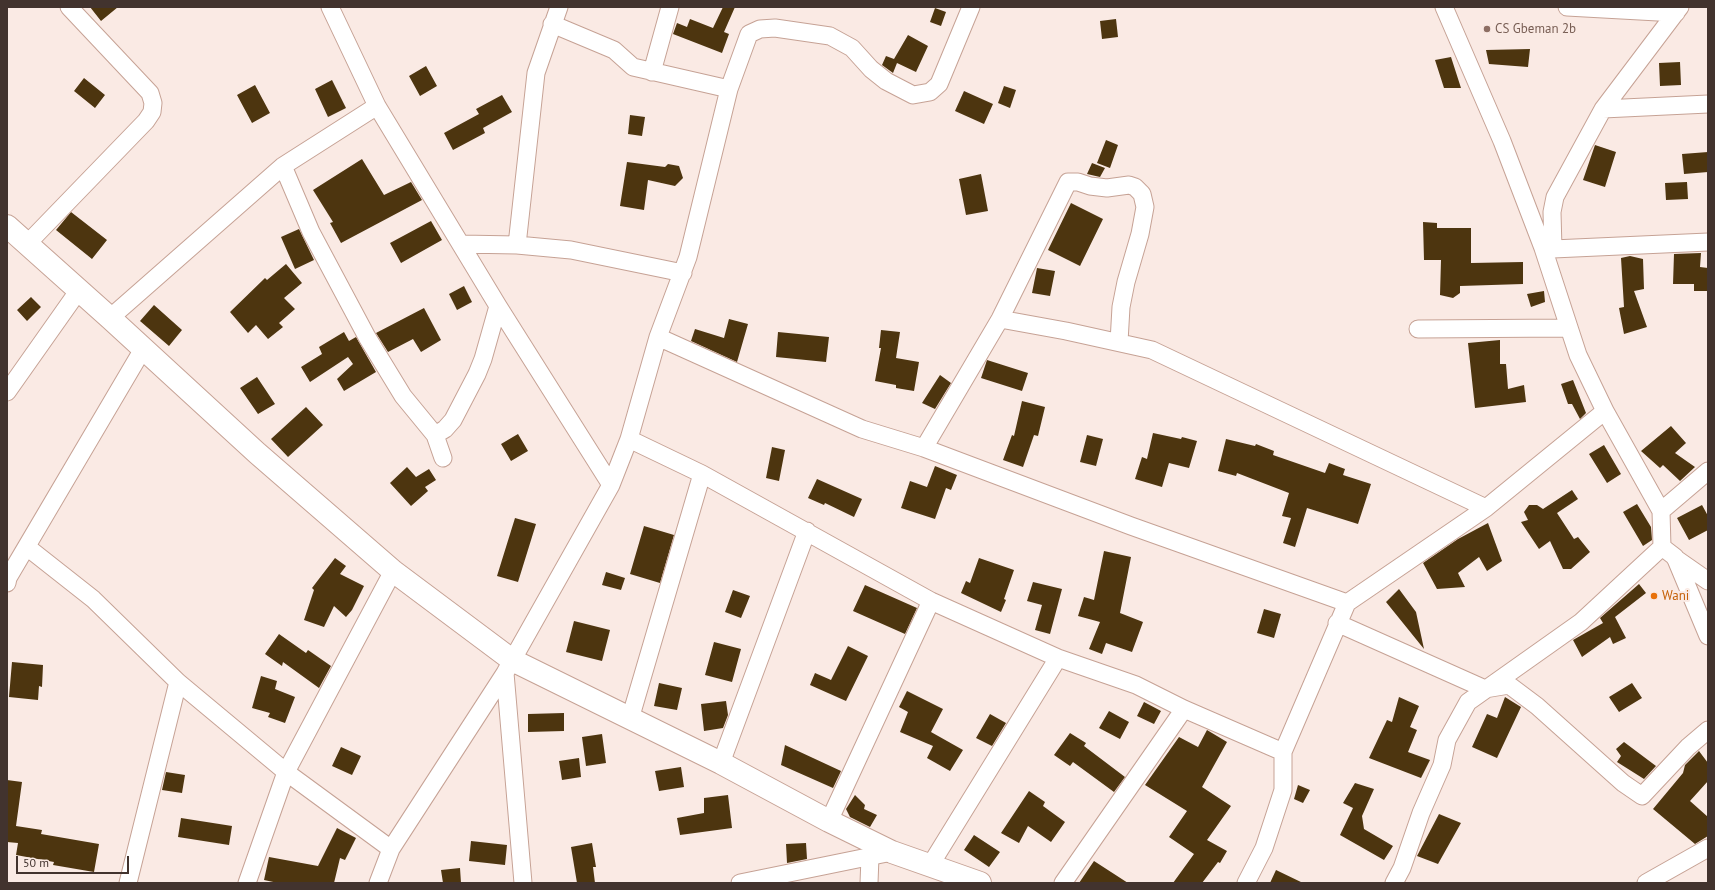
<!DOCTYPE html>
<style>
body{margin:0}
#map{position:relative;width:1715px;height:890px;overflow:hidden;background:#faeae4;font-family:"PT Sans",sans-serif}
canvas{display:block}
.frame{position:absolute;inset:0;border:8px solid #42332e;pointer-events:none}
.scale{position:absolute;left:16px;top:856px;width:113px;height:18px;box-sizing:border-box;border:2px solid #42332e;border-top:0;padding-left:5px;font-size:12px;line-height:14px;white-space:nowrap;color:#42332e;-webkit-text-stroke:3px #faeae4;paint-order:stroke}
</style>
<div id="map">
<canvas width="1715" height="890"></canvas>
<div class="frame"></div>
<div class="scale">50 m</div>
</div>
<script>
const c = document.querySelector('canvas').getContext('2d');
c.lineJoin = 'round';
function fillPath(path, color) { c.fillStyle = color; c.fill(path, 'evenodd'); }
const poly = rows => new Path2D(rows.map(r => 'M' + r).join(''));
function strokePath(path, color, width, dash) { c.strokeStyle = color; c.lineWidth = width; c.lineCap = dash ? 'butt' : 'round'; c.setLineDash(dash || []); c.stroke(path); }
function write(font, color, halo, rows, align = 'center') {
  c.font = font + ' "PT Sans",sans-serif'; c.lineWidth = 4; c.setLineDash([]); c.textBaseline = 'middle'; c.strokeStyle = halo; c.fillStyle = color; for (const [text, x, y, turn = 0] of rows) {
    c.save(); c.translate(x, y); c.rotate((+turn || 0) * Math.PI / 180); c.textAlign = isNaN(turn) ? turn : align; if (halo) c.strokeText(text, 0, 0); c.fillText(text, 0, 0); c.restore();
  }
}
const building = poly([
 [90,7,118,7,101,21],
 [723,7,735,7,724,32,729,34,722,53,673,34,677,23,687,27,690,19,713,28],
 [935,8,946,12,941,26,930,22],
 [1116,19,1118,37,1102,39,1100,21],
 [908,35,928,46,916,72,897,63,893,73,882,65,886,56,894,59],
 [1530,49,1528,67,1489,64,1486,50],
 [1451,57,1461,88,1444,88,1435,60],
 [1680,62,1681,85,1660,86,1659,63],
 [426,66,437,86,420,96,409,76],
 [84,78,105,95,95,108,74,91],
 [332,80,346,108,328,117,315,89],
 [255,85,270,113,252,123,237,95],
 [1004,86,1016,90,1010,108,998,103],
 [964,91,993,104,984,124,955,111],
 [502,95,512,112,483,128,485,133,453,150,444,133,479,114,476,109],
 [630,115,645,117,642,136,628,134],
 [1106,140,1118,145,1110,168,1097,163],
 [1595,145,1616,152,1605,187,1583,180],
 [1708,152,1708,172,1684,174,1682,154],
 [362,159,384,195,411,182,422,200,341,243,330,223,333,222,313,190],
 [627,162,665,167,668,164,679,166,683,178,675,186,648,180,644,210,620,206],
 [1092,163,1105,168,1100,177,1087,174],
 [981,174,988,211,966,215,959,179],
 [1687,182,1688,199,1666,200,1665,183],
 [1071,203,1103,219,1080,266,1048,250],
 [71,212,107,240,92,259,56,230],
 [431,221,442,240,401,263,390,243],
 [1423,222,1437,223,1437,228,1471,228,1471,263,1523,262,1523,284,1460,286,1460,293,1453,298,1440,295,1441,260,1424,260],
 [299,229,314,260,295,269,281,237],
 [1701,253,1700,267,1708,268,1708,291,1694,291,1694,284,1673,284,1674,254],
 [1630,256,1643,259,1644,289,1634,291,1647,327,1624,334,1619,308,1624,307,1621,258],
 [286,264,302,283,284,298,295,309,279,323,283,327,268,339,256,325,248,333,230,312,265,278,267,280],
 [1037,268,1055,271,1050,296,1032,293],
 [464,286,472,302,457,310,449,294],
 [1544,291,1545,302,1531,307,1527,294],
 [31,297,41,307,27,321,17,310],
 [154,305,182,330,169,346,140,321],
 [424,308,441,340,421,352,413,339,388,352,376,333],
 [729,319,748,324,737,362,691,341,695,329,724,338],
 [881,330,900,332,896,358,919,362,914,391,896,388,896,385,875,381,881,348,879,348],
 [344,332,349,341,356,337,376,372,344,391,337,379,353,364,348,357,310,382,301,367,322,354,319,347],
 [778,332,829,337,826,362,776,357],
 [1500,340,1500,364,1506,364,1508,389,1524,385,1526,402,1475,408,1468,343],
 [987,360,1028,373,1022,391,981,378],
 [940,375,951,383,935,409,922,403],
 [257,377,275,404,258,414,240,388],
 [1573,380,1586,413,1580,419,1572,404,1568,404,1561,384],
 [1022,401,1045,407,1038,436,1034,435,1023,467,1003,460,1012,435,1014,436],
 [306,407,323,425,288,457,271,439],
 [1671,426,1686,443,1675,453,1695,467,1680,481,1663,465,1660,468,1641,451],
 [1153,433,1181,439,1182,437,1197,441,1189,468,1169,463,1162,487,1135,479,1142,457,1147,459],
 [518,434,528,451,511,461,501,444],
 [1087,435,1103,439,1096,466,1080,462],
 [1226,439,1255,446,1256,444,1274,451,1273,455,1325,473,1329,463,1345,469,1343,475,1371,484,1358,524,1307,508,1295,547,1283,543,1291,518,1282,516,1289,493,1237,473,1236,476,1218,471],
 [1604,445,1621,474,1607,483,1589,454],
 [772,447,785,450,779,481,766,478],
 [935,466,957,475,951,490,946,488,935,519,901,508,910,481,927,487],
 [407,467,416,477,429,469,436,480,425,487,428,491,411,506,390,483],
 [817,479,862,499,854,517,825,503,824,505,808,498],
 [1572,490,1578,499,1557,513,1574,539,1578,537,1590,552,1571,569,1563,569,1550,541,1539,549,1521,522,1528,520,1524,512,1529,505,1537,505,1543,509],
 [1637,504,1651,527,1652,540,1643,546,1623,512],
 [1702,505,1708,516,1708,530,1689,540,1677,518],
 [515,518,536,524,518,582,497,576],
 [1488,523,1502,561,1487,571,1479,557,1458,573,1465,587,1437,589,1423,563,1458,539],
 [644,526,674,535,660,583,630,574],
 [1104,551,1131,557,1120,613,1143,622,1132,652,1106,643,1102,654,1089,649,1100,622,1078,616,1084,597,1094,600],
 [335,558,346,566,340,574,364,586,352,610,346,617,334,606,324,627,304,620,314,590,312,588],
 [979,558,1014,570,1004,599,1006,600,1001,612,961,593,966,581,970,583],
 [606,572,625,578,621,590,602,585],
 [1033,582,1062,589,1050,634,1035,630,1042,605,1027,601],
 [1639,584,1646,593,1615,617,1626,638,1613,644,1610,637,1582,657,1573,640,1603,623,1600,618],
 [865,585,917,608,905,634,853,611],
 [1399,589,1416,612,1424,649,1386,602],
 [733,590,750,596,741,618,725,612],
 [1264,609,1281,614,1274,638,1257,633],
 [574,621,610,630,602,661,566,652],
 [279,634,306,653,308,650,331,666,319,688,283,662,282,666,265,654],
 [714,642,741,649,732,682,705,675],
 [848,646,868,656,846,701,810,685,815,673,831,680],
 [12,662,43,665,42,687,39,686,38,700,9,697],
 [261,676,277,681,275,689,295,697,285,723,268,717,270,713,252,708],
 [659,683,682,688,677,710,654,706],
 [1632,683,1642,698,1619,712,1609,697],
 [907,691,943,709,931,732,963,750,950,771,927,758,933,746,900,732,908,712,899,707],
 [1399,697,1419,706,1410,727,1417,730,1408,752,1430,760,1421,778,1369,758,1387,720,1392,722],
 [1505,697,1521,707,1497,758,1472,747,1487,714,1497,718],
 [726,701,728,715,723,728,704,731,701,704],
 [1144,702,1161,711,1154,724,1137,716],
 [1109,711,1129,722,1120,739,1099,728],
 [564,713,564,731,528,732,528,714],
 [990,714,1006,723,992,746,976,738],
 [1207,730,1227,742,1202,787,1231,806,1207,840,1227,851,1220,863,1218,862,1202,883,1173,883,1194,854,1169,837,1187,811,1145,785,1179,737,1198,747],
 [1070,733,1086,743,1084,746,1125,777,1114,792,1073,762,1070,766,1054,755],
 [602,734,606,763,586,766,582,737],
 [1624,742,1656,766,1644,779,1617,762,1621,756,1616,749],
 [785,745,841,771,833,788,781,765],
 [341,747,361,756,352,775,332,766],
 [1699,751,1708,763,1708,781,1690,801,1708,817,1708,836,1695,844,1653,809,1683,773,1685,765],
 [579,758,581,777,562,780,559,761],
 [681,767,684,787,659,791,655,771],
 [166,772,185,775,182,793,162,790],
 [7,780,22,782,16,826,42,830,41,834,99,844,94,872,53,865,54,862,16,855,18,843,7,842],
 [1355,783,1374,789,1362,816,1364,829,1393,846,1384,860,1340,835,1353,808,1343,803],
 [1298,785,1310,790,1303,803,1294,799],
 [1029,791,1045,802,1043,806,1065,822,1051,842,1028,826,1019,843,1001,833],
 [728,795,732,828,680,835,677,818,704,813,704,798],
 [855,795,865,805,864,809,877,815,870,827,850,817,846,809],
 [1439,814,1461,823,1438,864,1417,856],
 [181,818,232,826,229,845,178,837],
 [337,828,356,838,345,860,340,858,334,883,278,883,264,880,269,857,318,866],
 [974,835,1000,852,989,867,964,850],
 [471,841,507,845,505,865,469,861],
 [592,843,596,867,593,867,595,883,577,883,571,847],
 [806,843,807,859,787,863,786,844],
 [1094,861,1128,883,1079,883],
 [460,868,461,883,443,883,441,870],
 [1276,870,1303,883,1270,883]
]);
const street = poly([
 [330,7,377,106,498,306,611,485],
 [1444,7,1502,141,1543,248,1578,355,1605,411,1661,511,1662,547,1675,557,1708,636],
 [1567,7,1676,13],
 [552,24,614,50,633,67,729,89],
 [652,72,670,7],
 [1603,109,1708,104],
 [283,166,311,232,367,337,403,396,435,435,443,458],
 [27,244,146,121,152,112,153,103,150,93,69,7],
 [461,244,517,245,571,250,683,273],
 [517,245,536,73,559,7],
 [1543,248,1553,249,1708,242],
 [1553,249,1552,212,1555,197,1603,109,1680,7],
 [110,318,283,166,377,106],
 [1000,319,1066,331,1152,350,1486,508],
 [1418,329,1568,328],
 [658,337,862,429,924,448,1131,526,1347,603],
 [7,392,79,290],
 [435,435,445,429,453,420,477,374,483,359,498,306],
 [629,439,702,474,931,601,1058,658,1136,685,1184,709,1283,752],
 [924,448,1000,319,1068,182,1078,182,1090,186,1107,188,1129,185,1135,187,1142,194,1145,207,1140,234,1126,282,1121,307,1119,342],
 [1661,511,1708,471],
 [27,547,93,599,178,682,286,772,391,849],
 [1675,558,1708,581],
 [7,583,8,578,143,349],
 [1337,623,1485,689,1509,685,1537,706,1623,783,1642,796,1688,747,1708,730],
 [505,673,523,883],
 [630,719,702,474],
 [721,763,807,531],
 [829,821,931,601],
 [931,864,1058,658],
 [128,883,178,682],
 [247,883,286,772,393,571],
 [378,883,391,849,505,673,611,485,629,439,658,337,688,257,729,89,749,34,760,29,775,28,830,36,852,48,871,69,886,81,913,95,930,92,939,84,971,7],
 [740,883,892,852],
 [869,883,870,857],
 [1063,883,1184,709],
 [1246,883,1264,848,1283,790,1283,752,1347,603,1486,508,1605,411],
 [1394,883,1402,868,1421,813,1442,765,1447,740,1468,702,1581,622,1662,547],
 [1646,883,1708,848]
]);
const secondary = poly([
 [7,226,110,318,257,453,393,571,512,660,721,763,829,821,892,852,980,883]
]);
const markers = [
 [1487,29,4,"#8d6e63"],
 [1654,596,4,"#e8710a"]
];
const educationNames = [
 ["CS Gbeman 2b",1495,29]
];
const foodNames = [
 ["Wani",1662,596]
];
fillPath(building, '#4d350f');
strokePath(street, '#c6a295', 19);
strokePath(secondary, '#c6a295', 24);
strokePath(street, '#fff', 17);
strokePath(secondary, '#fff', 22);
for (const [x, y, r, color] of markers) { const dot = new Path2D(); dot.arc(x, y, r, 0, 2 * Math.PI); c.fillStyle = color; c.fill(dot); strokePath(dot, '#faeae4', 1.5); }
write('13px', '#785e54', '#faeae4', educationNames, 'left');
write('13px', '#c56008', '#faeae4', foodNames, 'left');
</script>
